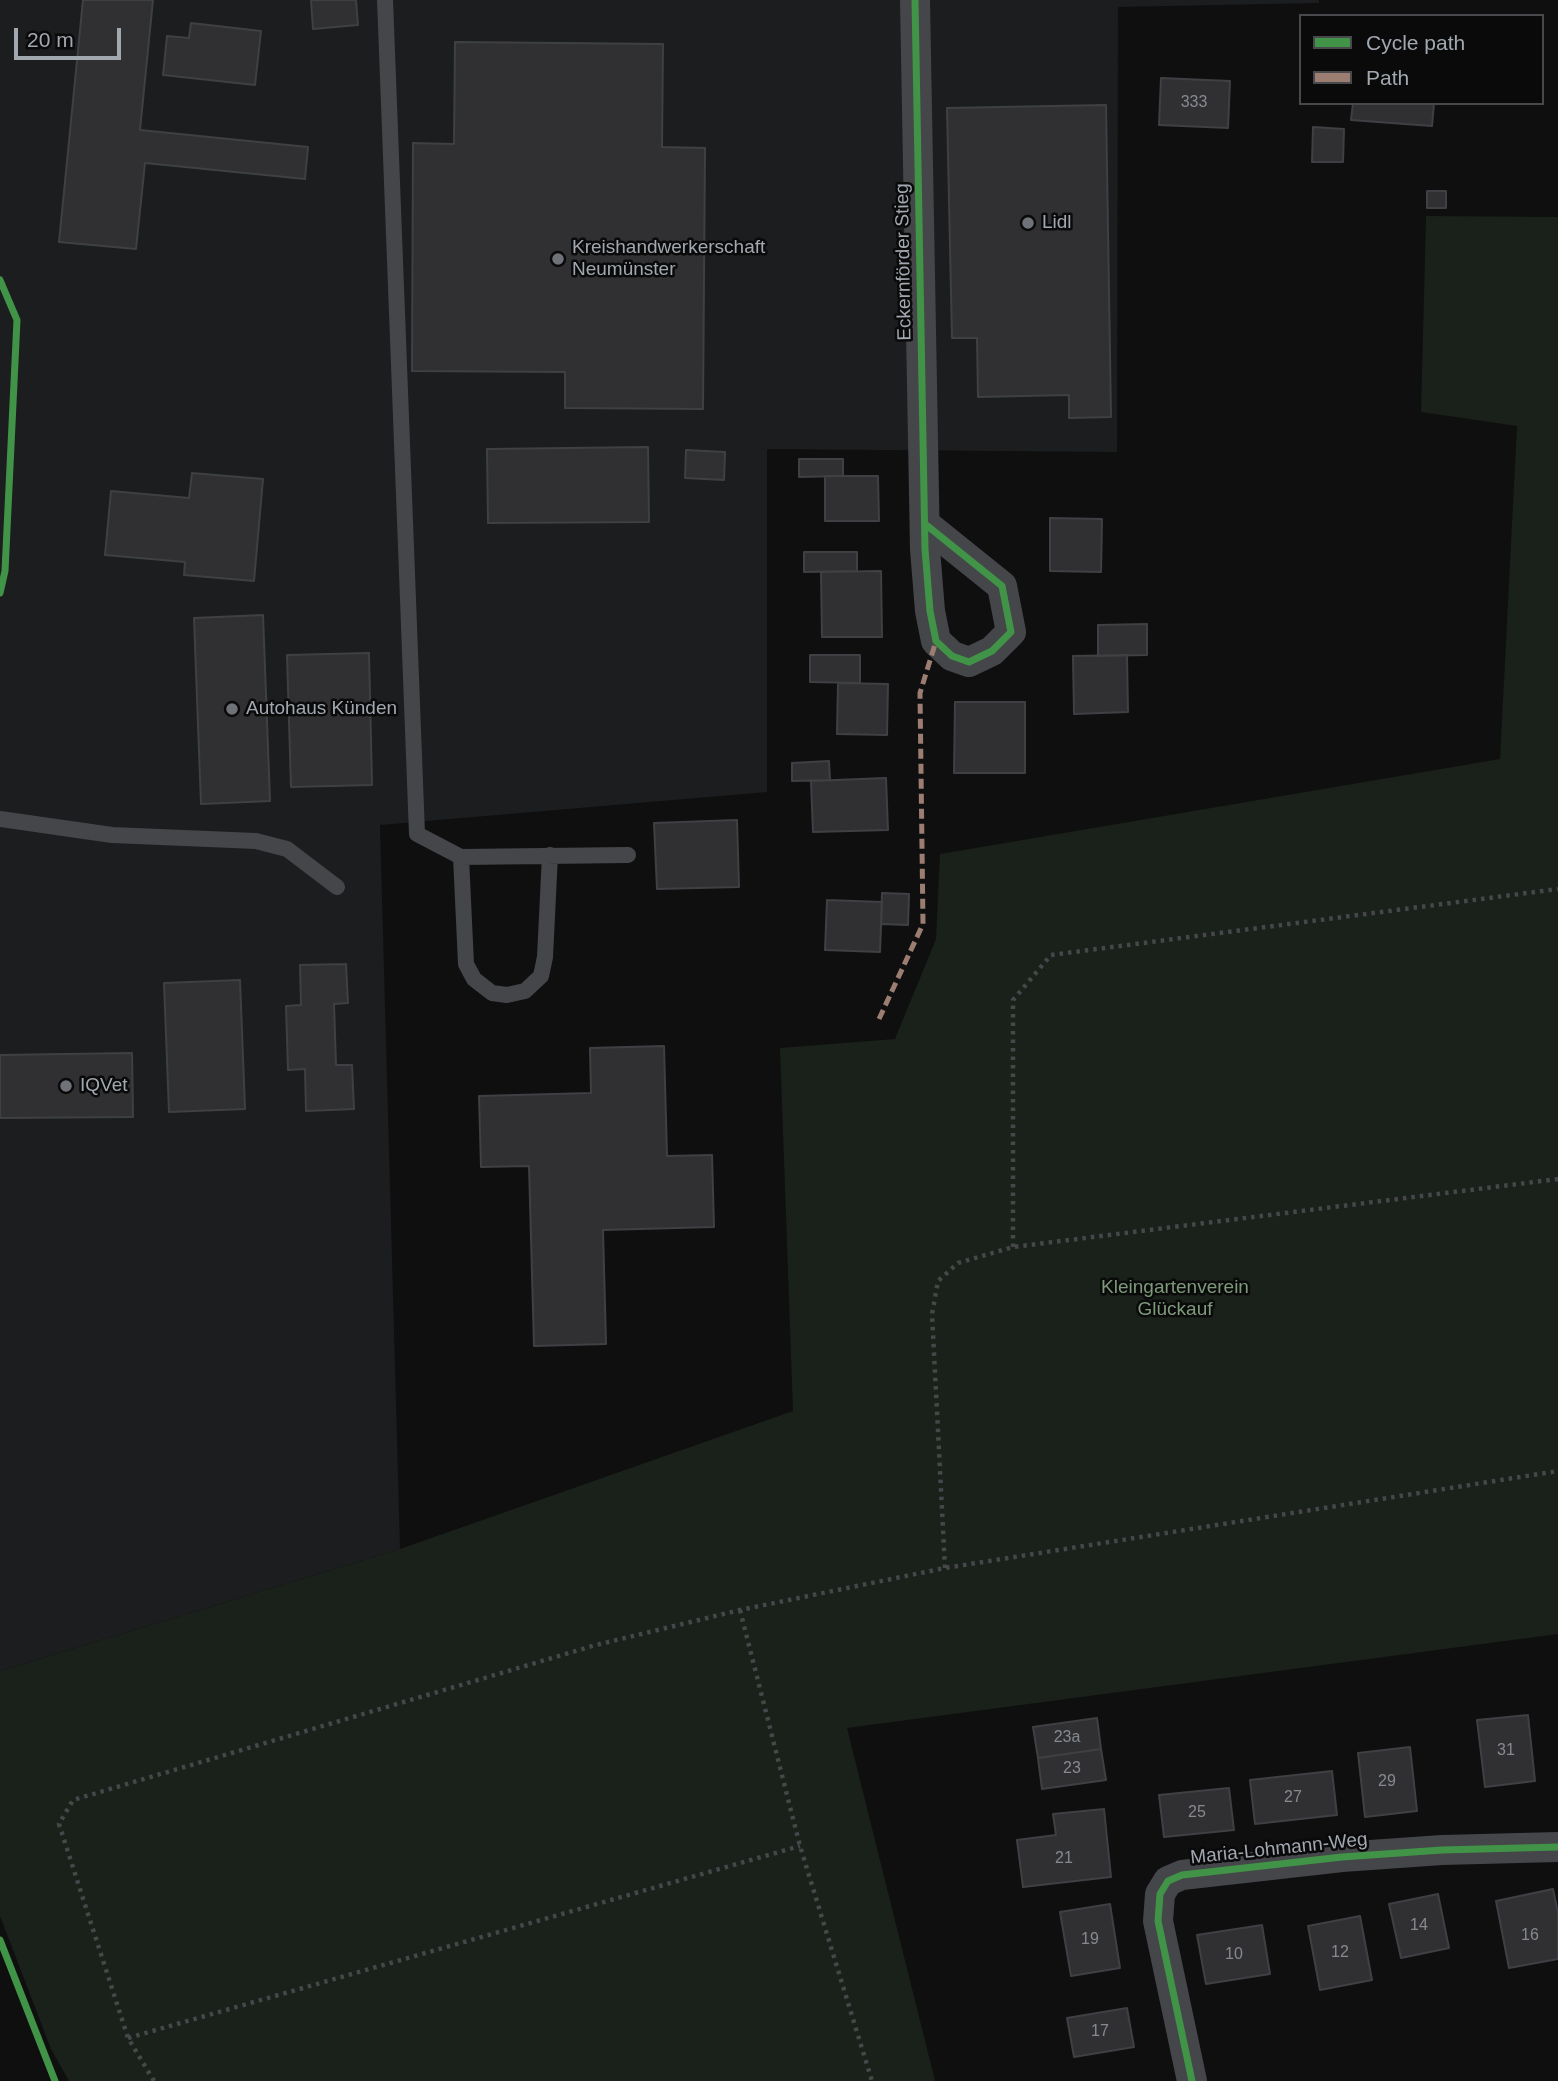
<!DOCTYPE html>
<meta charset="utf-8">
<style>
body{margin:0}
#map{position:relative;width:1558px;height:2081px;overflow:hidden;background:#0f0f10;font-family:Helvetica,sans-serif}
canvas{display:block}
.legend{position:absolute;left:1299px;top:14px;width:245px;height:91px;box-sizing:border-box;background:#0a0a0b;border:2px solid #47494d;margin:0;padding:9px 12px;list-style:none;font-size:21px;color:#a2a8b0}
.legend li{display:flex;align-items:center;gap:14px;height:35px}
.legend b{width:35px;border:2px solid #47494d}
.scale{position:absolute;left:14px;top:28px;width:107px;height:32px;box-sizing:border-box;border:4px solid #a2a8b0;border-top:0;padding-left:9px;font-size:21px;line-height:24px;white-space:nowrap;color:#a2a8b0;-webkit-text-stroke:5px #0a0a0b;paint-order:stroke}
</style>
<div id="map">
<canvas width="1558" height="2081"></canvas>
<ul class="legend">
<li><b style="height:9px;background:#419447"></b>Cycle path</li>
<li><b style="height:9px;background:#9b7d72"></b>Path</li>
</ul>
<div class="scale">20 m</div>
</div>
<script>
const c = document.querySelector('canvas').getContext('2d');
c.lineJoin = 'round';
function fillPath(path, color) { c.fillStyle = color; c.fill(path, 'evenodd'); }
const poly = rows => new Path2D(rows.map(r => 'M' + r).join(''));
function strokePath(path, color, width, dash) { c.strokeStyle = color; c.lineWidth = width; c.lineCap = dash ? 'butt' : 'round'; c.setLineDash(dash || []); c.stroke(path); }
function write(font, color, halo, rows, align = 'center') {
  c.font = font + ' Helvetica,sans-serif'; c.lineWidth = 5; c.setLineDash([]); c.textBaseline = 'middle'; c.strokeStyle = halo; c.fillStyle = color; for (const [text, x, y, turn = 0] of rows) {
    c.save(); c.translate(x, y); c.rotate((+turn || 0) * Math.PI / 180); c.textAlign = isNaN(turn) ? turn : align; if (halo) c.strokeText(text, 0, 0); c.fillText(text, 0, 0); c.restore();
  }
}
const built = poly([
 [0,0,1319,0,1319,3,1118,7,1117,452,767,449,767,792,380,825,400,1549,0,1671]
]);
const green = poly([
 [1426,216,1558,217,1558,1634,847,1728,935,2081,69,2081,51,2049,0,1916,0,1671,400,1549,793,1411,780,1048,895,1039,936,939,940,854,1500,759,1517,426,1421,412]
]);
const building = poly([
 [83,0,153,0,140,130,308,147,305,179,145,163,136,249,59,242,83,0],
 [311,0,356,0,358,25,313,29,311,0],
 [191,23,261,31,255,85,163,75,167,36,189,38,191,23],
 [455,42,663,44,662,147,705,148,703,409,565,408,565,372,412,371,413,143,454,144,455,42],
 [1161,78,1230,81,1228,128,1159,125,1161,78],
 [1353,103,1434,103,1432,126,1351,120,1353,103],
 [1106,105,1111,417,1069,418,1069,395,978,397,977,338,952,338,947,108,1106,105],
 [1313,127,1344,129,1343,162,1312,162,1313,127],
 [1427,191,1446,191,1446,208,1427,208,1427,191],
 [648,447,649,522,488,523,487,449,648,447],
 [686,450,725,452,724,480,685,478,686,450],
 [799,459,843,459,843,476,799,477,799,459],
 [192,473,263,479,254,581,184,575,185,562,105,555,111,491,189,498,192,473],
 [825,476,878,476,879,521,825,521,825,476],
 [1050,518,1102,519,1101,572,1050,571,1050,518],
 [804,552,857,552,857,571,804,572,804,552],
 [881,571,882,637,822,637,821,572,881,571],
 [263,615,270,801,201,804,194,618,263,615],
 [1147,624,1147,655,1098,656,1098,625,1147,624],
 [369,653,372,785,291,787,287,655,369,653],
 [810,655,860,655,860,683,810,682,810,655],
 [1127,655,1128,712,1074,714,1073,656,1127,655],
 [838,683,888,684,887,735,837,734,838,683],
 [955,702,1025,702,1025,773,954,773,955,702],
 [829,761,830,780,792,781,792,763,829,761],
 [886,778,888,830,813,832,811,781,886,778],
 [737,820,739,887,657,889,654,823,737,820],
 [882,893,909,894,908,925,881,924,882,893],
 [827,900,882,902,880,952,825,950,827,900],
 [346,964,348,1003,334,1004,336,1065,352,1065,354,1109,306,1111,305,1069,288,1070,286,1006,301,1005,300,965,346,964],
 [240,980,245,1109,169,1112,164,983,240,980],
 [664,1046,667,1156,712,1155,714,1227,603,1230,606,1344,534,1346,529,1166,481,1167,479,1096,591,1093,590,1048,664,1046],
 [132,1053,133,1117,0,1118,0,1055,132,1053],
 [1528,1715,1535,1781,1485,1787,1477,1720,1528,1715],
 [1097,1718,1101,1749,1038,1758,1033,1727,1097,1718],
 [1410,1747,1417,1811,1365,1817,1358,1753,1410,1747],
 [1101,1749,1106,1780,1042,1789,1038,1758,1101,1749],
 [1332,1771,1337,1815,1255,1824,1250,1780,1332,1771],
 [1229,1788,1234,1830,1164,1837,1159,1795,1229,1788],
 [1104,1809,1111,1877,1023,1887,1017,1840,1056,1835,1053,1814,1104,1809],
 [1553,1889,1558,1913,1558,1959,1509,1968,1496,1901,1553,1889],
 [1438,1894,1449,1948,1401,1958,1389,1904,1438,1894],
 [1110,1904,1120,1968,1071,1976,1060,1912,1110,1904],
 [1360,1916,1372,1980,1320,1990,1308,1926,1360,1916],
 [1262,1925,1270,1974,1206,1984,1197,1935,1262,1925],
 [1127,2008,1134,2047,1074,2057,1067,2018,1127,2008]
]);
const path = poly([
 [1013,1247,1013,1000,1051,955,1558,889],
 [945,1568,932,1314,938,1281,958,1263,1013,1247,1558,1179],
 [740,1610,800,1846,872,2081],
 [128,2038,800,1846],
 [154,2081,128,2038,59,1824,73,1800,596,1645,740,1610,945,1568,1558,1471]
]);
const service = poly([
 [385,0,417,834,461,857,628,855],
 [0,819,112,835,256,841,287,849,337,887],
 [461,857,466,964,474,979,492,993,507,995,525,991,541,976,545,957,550,855]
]);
const minor = poly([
 [915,0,925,549,930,611,936,641,952,656,969,662,992,651,1011,632,1002,586,925,524],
 [1192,2081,1158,1921,1160,1894,1168,1881,1182,1875,1342,1857,1442,1850,1558,1847]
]);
const quiet = poly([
 [879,1019,923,924,920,693,936,641]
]);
const cycleway = poly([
 [915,0,925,549,930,611,936,641,952,656,969,662,992,651,1011,632,1002,586,925,524],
 [0,280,17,320,5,571,0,593],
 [0,1940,55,2081],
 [1192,2081,1158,1921,1160,1894,1168,1881,1182,1875,1342,1857,1442,1850,1558,1847]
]);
const markers = [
 [1028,223,7,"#6f7278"],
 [558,259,7,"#6f7278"],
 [232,709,7,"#6f7278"],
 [66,1086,7,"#6f7278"]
];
const numberNames = [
 ["333",1194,103],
 ["23a",1067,1738],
 ["31",1506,1751],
 ["23",1072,1769],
 ["29",1387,1782],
 ["27",1293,1798],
 ["25",1197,1813],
 ["21",1064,1859],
 ["14",1419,1926],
 ["16",1530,1936],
 ["19",1090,1940],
 ["12",1340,1953],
 ["10",1234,1955],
 ["17",1100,2032]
];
const poiNames = [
 ["Lidl",1042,223],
 ["Kreishandwerkerschaft",572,248],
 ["Neumünster",572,270],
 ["Autohaus Künden",246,709],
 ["IQVet",80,1086]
];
const streetNames = [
 ["Eckernförder Stieg",904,262,-91],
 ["Maria-Lohmann-Weg",1279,1849,-6]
];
const parkNames = [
 ["Kleingartenverein",1175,1288],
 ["Glückauf",1175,1310]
];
fillPath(built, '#1c1d1e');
fillPath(green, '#1a201a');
fillPath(building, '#303032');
strokePath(building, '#3f4043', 2);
strokePath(path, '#46474a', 4.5, [3.5, 5]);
strokePath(service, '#444649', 16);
strokePath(minor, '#444649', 30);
strokePath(quiet, '#9b7d72', 5, [10, 5]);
strokePath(cycleway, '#419447', 7);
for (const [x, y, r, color] of markers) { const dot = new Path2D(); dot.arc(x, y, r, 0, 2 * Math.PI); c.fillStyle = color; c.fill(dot); strokePath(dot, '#0a0a0b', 2.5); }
write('16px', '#868a90', null, numberNames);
write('19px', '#a2a8b0', '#0a0a0b', poiNames, 'left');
write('19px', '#a2a8b0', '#0a0a0b', streetNames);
write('19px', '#7d9a7a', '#0a0a0b', parkNames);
</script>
